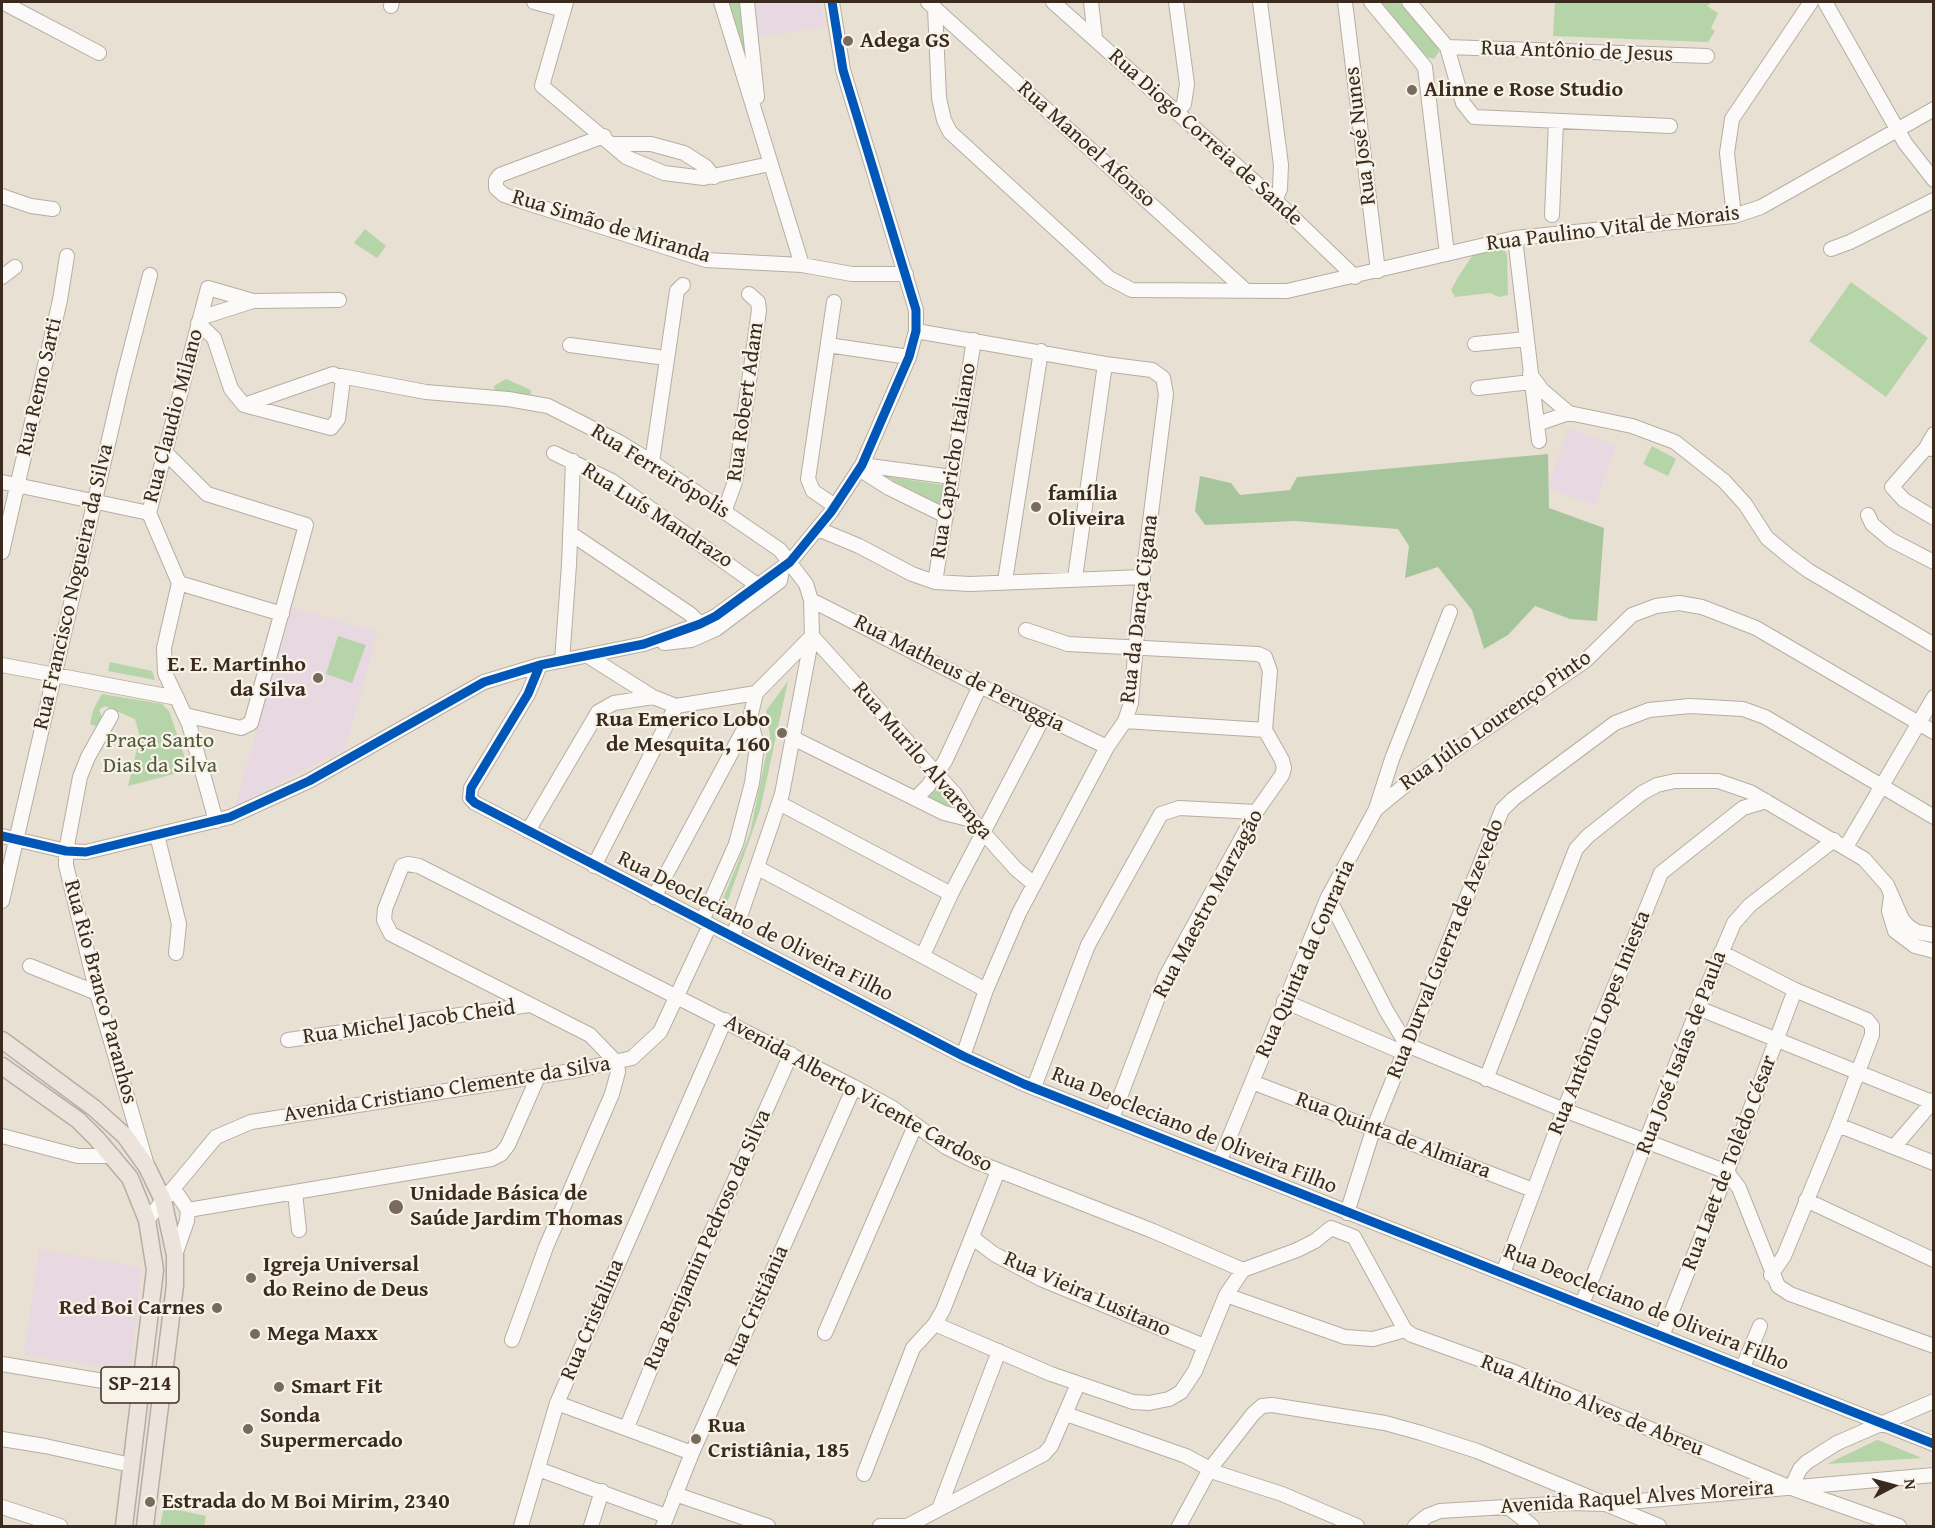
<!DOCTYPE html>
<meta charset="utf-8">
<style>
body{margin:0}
#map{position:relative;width:1935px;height:1528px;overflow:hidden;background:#e8e0d2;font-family:"Gentium Book Plus",serif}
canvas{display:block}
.frame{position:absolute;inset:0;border:3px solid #3b2a1e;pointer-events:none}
.north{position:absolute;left:1863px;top:1456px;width:60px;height:60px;-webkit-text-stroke:4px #f7f3e8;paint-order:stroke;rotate:84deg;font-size:16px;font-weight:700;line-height:24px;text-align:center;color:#3b2a1e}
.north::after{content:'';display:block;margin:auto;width:21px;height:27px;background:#3b2a1e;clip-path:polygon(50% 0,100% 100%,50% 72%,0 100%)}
</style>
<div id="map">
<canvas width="1935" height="1528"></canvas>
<div class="frame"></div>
<div class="north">N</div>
</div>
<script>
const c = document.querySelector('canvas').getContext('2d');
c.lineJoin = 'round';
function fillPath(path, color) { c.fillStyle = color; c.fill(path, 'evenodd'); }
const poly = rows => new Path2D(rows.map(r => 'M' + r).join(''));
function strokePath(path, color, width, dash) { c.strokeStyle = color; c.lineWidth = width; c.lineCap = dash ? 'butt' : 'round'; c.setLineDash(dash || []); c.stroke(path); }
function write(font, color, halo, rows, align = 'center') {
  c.font = font + ' "Gentium Book Plus",serif'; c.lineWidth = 4.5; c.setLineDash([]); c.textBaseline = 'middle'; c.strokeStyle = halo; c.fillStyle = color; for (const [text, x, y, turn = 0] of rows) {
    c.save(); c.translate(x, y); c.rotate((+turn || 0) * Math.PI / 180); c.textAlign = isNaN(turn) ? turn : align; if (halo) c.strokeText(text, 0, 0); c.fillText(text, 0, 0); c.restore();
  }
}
const built = poly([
 [753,2,821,2,825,27,756,37],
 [1568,429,1616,445,1595,505,1547,489],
 [292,607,378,632,345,749,235,806],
 [39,1249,141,1267,131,1371,24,1355]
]);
const green = poly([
 [727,2,742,2,749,49,746,72],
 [1380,2,1399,2,1438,47,1439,52,1434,59,1427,57],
 [1555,2,1712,2,1707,6,1718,13,1711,28,1715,31,1708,42,1553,36],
 [365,229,386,246,377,258,354,243],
 [1490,245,1504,249,1507,255,1508,295,1499,297,1490,293,1455,297,1451,290,1458,277,1475,252],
 [1851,282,1928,338,1886,397,1809,341],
 [506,379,531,390,531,394,522,398,495,395,494,386],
 [1652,446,1676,459,1668,476,1643,464],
 [884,476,943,485,941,504,939,504],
 [338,636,366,645,352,683,326,674],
 [110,662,152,671,155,680,108,671],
 [788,681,760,810,722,917,719,909,750,833,770,736,766,711],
 [102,694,162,704,169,711,189,770,128,786,140,737,135,719,105,706,99,710,102,717,97,727,90,724,93,710],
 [937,778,952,797,960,815,921,798],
 [1878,1440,1922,1458,1827,1464,1877,1440],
 [164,1507,206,1516,204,1526,160,1526]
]);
const forest = poly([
 [1548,454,1549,508,1604,528,1597,621,1570,619,1535,606,1508,635,1484,649,1472,610,1438,567,1405,578,1409,546,1398,529,1295,521,1205,525,1195,511,1200,476,1231,483,1240,495,1290,490,1297,477]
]);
const minor = poly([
 [2,2,99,53],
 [534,2,564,10],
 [566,2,542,86,626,157,664,173,704,178,770,164],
 [721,2,802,265],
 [747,2,757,97],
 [928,2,1244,289],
 [1053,2,1275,200,1355,277],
 [1091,2,1095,37],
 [1176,2,1187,84,1184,104,1177,112],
 [1260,2,1281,165,1280,189,1275,200],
 [1345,2,1378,271],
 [1371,2,1425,67,1447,254],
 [1409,2,1447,47,1463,103,1474,117,1670,126],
 [1825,2,1905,143,1934,180],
 [391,6,392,2],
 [935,8,939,98,944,120,950,132,1109,278,1132,290,1287,291,1515,238,1734,216,1761,207,1934,109],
 [1447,47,1707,56],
 [604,136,500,175,496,180,496,188,504,195,521,201,706,260,802,265,852,274,906,274],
 [613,144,651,144,684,153,706,167,714,177],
 [2,196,31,206,53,209],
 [1552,215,1556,122],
 [1734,216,1727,153,1732,119,1811,2],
 [1515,238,1539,441],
 [1831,249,1850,242,1934,200],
 [2,277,15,267],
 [834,302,808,479,813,491,835,506],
 [200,318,253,301,339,300],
 [198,323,214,338,231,389,244,405,331,428,338,419,343,379,333,374,244,405],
 [916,331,1105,364,1152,370,1163,378,1166,394,1139,609,1131,703,1125,721,1107,747,1019,913,986,990,963,1056],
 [1475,344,1527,339],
 [570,345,666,358],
 [828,345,909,357],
 [1530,374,1542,390,1569,413,1632,426,1675,442,1724,481,1745,504,1767,538,1790,557,1809,571,1934,645],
 [341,376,426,392,508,399,548,406,619,442,652,462,780,550,806,584,811,600,812,636,782,794,733,937],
 [1478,388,1531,382],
 [1537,424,1569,413],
 [1926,448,1934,434],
 [1934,449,1926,448,1892,487,1904,500,1934,518],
 [166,453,207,494,306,525,251,723,241,728,185,715],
 [554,453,612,481,757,585],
 [652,462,677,291,683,285],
 [862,465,952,477],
 [859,469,889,488,946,516],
 [2,482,149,513],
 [724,512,735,482,759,310,758,302,749,294],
 [1868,515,1872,524,1891,540,1934,562],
 [818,529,859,546,912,574,935,582,970,584,1143,577],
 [570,533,690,614,700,624],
 [2,552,60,300,67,256],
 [1075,578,1105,364],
 [1005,581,1041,351],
 [935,582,974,340],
 [179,583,282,614],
 [811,600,980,686,1107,747],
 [1026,630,1068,644,1258,654,1265,657,1270,671,1265,730],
 [812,636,954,793,972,820,1016,869,1034,884],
 [664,643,691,640,716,629,780,581,782,570],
 [588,656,653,697,676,706,756,693,810,638],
 [562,661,569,565,573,461],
 [2,665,177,698],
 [540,665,528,694,471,788,470,798,475,803,963,1056,1024,1084,1934,1444],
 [111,716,88,757,80,777,66,851,66,865,97,993,146,1162],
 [1125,721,1265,730],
 [793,738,944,813,972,820],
 [916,798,928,786,945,761,980,686],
 [779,803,951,894],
 [1376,809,1410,781,1585,661,1632,615,1656,606,1679,603,1702,607,1756,628,1934,732],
 [216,821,189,724,165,673,164,648,179,583,149,513,208,288,253,301],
 [528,831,598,712,614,703,653,697],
 [157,835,179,924,176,953],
 [2,836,66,851,86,852,230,817,309,781,484,682,540,665,644,644,700,624,716,616,790,562,831,512,862,465,909,357,916,331,916,310,843,70,832,2],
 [1846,847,1934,697],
 [594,866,676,706],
 [758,868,986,990],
 [654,897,750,718,756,693],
 [1328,897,1387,1012,1407,1045,1564,1110,1727,1172,1739,1188,1778,1286,1790,1294,1934,1346],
 [1891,897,1889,911,1895,931,1915,946,1934,951],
 [2,901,123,379,150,275],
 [702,921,736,844,752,783,757,746,750,718],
 [1721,952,1795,990,1867,1020,1872,1026,1872,1035,1838,1125,1784,1256,1771,1275],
 [923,955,951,894,1043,718],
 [30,966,97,993],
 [1284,1001,1404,1053],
 [1698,1008,1934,1103],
 [288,1040,529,1005],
 [1486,1079,1576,849,1588,836,1642,793,1657,785,1675,781,1718,781,1750,792,1864,859,1887,885,1902,919,1908,926,1917,932,1934,935],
 [1252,1082,1533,1190],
 [1034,1087,1088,945,1161,814,1179,808,1256,812],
 [1112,1118,1166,976,1256,812,1282,775,1284,768,1282,760,1265,730],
 [1838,1125,1934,1163],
 [2,1136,78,1156,113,1156],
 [1894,1147,1934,1100],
 [1220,1160,1328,897,1376,809,1392,759,1450,612],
 [169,1192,178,1195,188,1210,187,1221,175,1255],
 [295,1193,299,1230],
 [1806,1200,1934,1260],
 [188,1210,491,1159,501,1154,508,1145,538,1077],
 [1347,1213,1374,1127,1502,810,1513,799,1615,723,1649,710,1690,706,1743,709,1765,717,1934,817],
 [147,1220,216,1137,251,1122,578,1070,632,1058,660,1032,710,925],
 [1331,1228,1354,1237,1405,1330,1412,1335,1509,1370,1791,1488,1899,1526],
 [973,1238,994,1254,1041,1279,1204,1346],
 [1503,1273,1564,1110,1661,873,1743,808,1766,801],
 [1226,1295,1345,1337,1373,1339,1405,1330],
 [1582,1304,1698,1008,1734,923,1750,905,1834,840],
 [935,1324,1051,1374,1133,1402,1149,1403,1169,1399,1181,1392,1195,1371,1226,1295,1243,1270,1297,1250,1315,1241,1331,1228],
 [825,1333,915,1126],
 [1662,1336,1727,1172,1795,990],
 [512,1340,546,1247,612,1094,618,1072,617,1063,590,1035,391,934,384,920,385,909,402,866,408,864,419,866,854,1087,891,1107,946,1147,972,1160,1153,1231,1243,1270],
 [2,1364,139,1387],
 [1743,1367,1760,1326],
 [557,1403,692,1453],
 [1066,1414,1186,1456,1217,1473,1282,1494,1357,1526],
 [627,1427,658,1351,791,1054],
 [2,1439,45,1446,131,1465],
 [538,1469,666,1516],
 [864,1474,913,1348,935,1324,943,1310,998,1171],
 [1791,1488,1800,1469,1807,1462,1837,1443,1934,1401],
 [675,1494,768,1526],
 [2,1507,60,1526],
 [1508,1507,1532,1526],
 [939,1509,999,1351],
 [909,1525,1044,1454,1051,1446,1078,1384],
 [521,1526,557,1403,725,1020],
 [591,1526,602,1491],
 [663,1526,692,1453,854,1087],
 [880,1526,915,1526],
 [1179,1526,1210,1469,1253,1414,1262,1406,1272,1405,1385,1423,1421,1433,1477,1451,1659,1526],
 [1415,1526,1427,1516,1440,1511,1571,1503,1605,1504,1934,1475]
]);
const major = poly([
 [2,1040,94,1108,125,1136,147,1167,163,1200,175,1255,175,1285,145,1526],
 [2,1066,78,1120,97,1139,130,1178,147,1220,155,1270,124,1526]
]);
const cycleway = poly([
 [540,665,528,694,471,788,470,798,475,803,963,1056,1024,1084,1934,1444],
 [2,836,66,851,86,852,230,817,309,781,484,682,540,665,644,644,700,624,716,616,790,562,831,512,862,465,909,357,916,331,916,310,843,70,832,2]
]);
const markers = [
 [848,41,6,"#786a5d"],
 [1412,90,6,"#786a5d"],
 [1036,507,6,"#786a5d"],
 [318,678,6,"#786a5d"],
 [782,733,6,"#786a5d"],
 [396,1207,8,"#786a5d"],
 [251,1278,6,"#786a5d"],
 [217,1308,6,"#786a5d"],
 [255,1334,6,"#786a5d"],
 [279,1387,6,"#786a5d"],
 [248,1429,6,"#786a5d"],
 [696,1439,6,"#786a5d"],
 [150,1502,6,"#786a5d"]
];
const shields = [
 [140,1385,78]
];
const shieldNames = [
 ["SP-214",140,1385]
];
const poiNames = [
 ["Adega GS",860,41],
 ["Alinne e Rose Studio",1424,90],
 ["família",1048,494],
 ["Oliveira",1048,519],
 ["E. E. Martinho",306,665,"right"],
 ["da Silva",306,690,"right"],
 ["Rua Emerico Lobo",770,720,"right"],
 ["de Mesquita, 160",770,745,"right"],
 ["Unidade Básica de",410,1194],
 ["Saúde Jardim Thomas",410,1219],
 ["Igreja Universal",263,1265],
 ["do Reino de Deus",263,1290],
 ["Red Boi Carnes",205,1308,"right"],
 ["Mega Maxx",267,1334],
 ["Smart Fit",291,1387],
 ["Sonda",260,1416],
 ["Supermercado",260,1441],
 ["Rua",708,1426],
 ["Cristiânia, 185",708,1451],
 ["Estrada do M Boi Mirim, 2340",162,1502]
];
const streetNames = [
 ["Rua Antônio de Jesus",1577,52,2],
 ["Rua José Nunes",1361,136,-97],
 ["Rua Diogo Correia de Sande",1205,138,42],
 ["Rua Manoel Afonso",1086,145,42],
 ["Rua Simão de Miranda",611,227,17],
 ["Rua Paulino Vital de Morais",1613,229,-7],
 ["Rua Remo Sarti",40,387,-77],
 ["Rua Robert Adam",746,402,-82],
 ["Rua Claudio Milano",174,416,-75],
 ["Rua Capricho Italiano",954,461,-81],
 ["Rua Ferreirópolis",660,472,32],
 ["Rua Luís Mandrazo",657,516,33],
 ["Rua Francisco Nogueira da Silva",74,587,-77],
 ["Rua da Dança Cigana",1140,609,-83],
 ["Rua Matheus de Peruggia",959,674,27],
 ["Rua Júlio Lourenço Pinto",1496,721,-35],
 ["Rua Murilo Alvarenga",922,761,49],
 ["Rua Maestro Marzagão",1209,904,-62],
 ["Rua Deocleciano de Oliveira Filho",755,927,27],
 ["Rua Durval Guerra de Azevedo",1446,949,-68],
 ["Rua Quinta da Conraria",1306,959,-66],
 ["Rua Rio Branco Paranhos",100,992,75],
 ["Rua Michel Jacob Cheid",409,1023,-8],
 ["Rua Antônio Lopes Iniesta",1600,1023,-68],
 ["Rua José Isaías de Paula",1682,1053,-69],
 ["Avenida Cristiano Clemente da Silva",447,1090,-9],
 ["Avenida Alberto Vicente Cardoso",858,1094,29],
 ["Rua Deocleciano de Oliveira Filho",1194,1131,22],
 ["Rua Quinta de Almiara",1393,1136,21],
 ["Rua Laet de Tolêdo César",1730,1163,-69],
 ["Rua Benjamin Pedroso da Silva",708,1240,-66],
 ["Rua Vieira Lusitano",1087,1295,24],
 ["Rua Cristiânia",757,1306,-66],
 ["Rua Deocleciano de Oliveira Filho",1646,1308,22],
 ["Rua Cristalina",593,1320,-67],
 ["Rua Altino Alves de Abreu",1592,1406,22],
 ["Avenida Raquel Alves Moreira",1637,1498,-4]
];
const parkNames = [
 ["Praça Santo",160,741],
 ["Dias da Silva",160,766]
];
fillPath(built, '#e8d8e1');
fillPath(green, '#b5d4a7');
fillPath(forest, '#a6c59d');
strokePath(minor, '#b5aea4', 16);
strokePath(major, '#b5aea4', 19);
strokePath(minor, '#fcfaf8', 14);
strokePath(major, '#ece4dc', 16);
strokePath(cycleway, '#0057b8', 9);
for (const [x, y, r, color] of markers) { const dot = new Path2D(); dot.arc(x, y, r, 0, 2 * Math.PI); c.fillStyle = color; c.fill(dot); strokePath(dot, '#f7f3e8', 2); }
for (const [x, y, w] of shields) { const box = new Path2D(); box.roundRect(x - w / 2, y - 18, w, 36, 4.5); c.fillStyle = '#f7f3e8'; c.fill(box); strokePath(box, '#3b2a1e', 1.5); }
write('bold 21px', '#3b2a1e', null, shieldNames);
write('bold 22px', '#3b2a1e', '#f7f3e8', poiNames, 'left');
write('22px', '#3b2a1e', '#f7f3e8', streetNames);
write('22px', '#535a3c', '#f7f3e8', parkNames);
</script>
